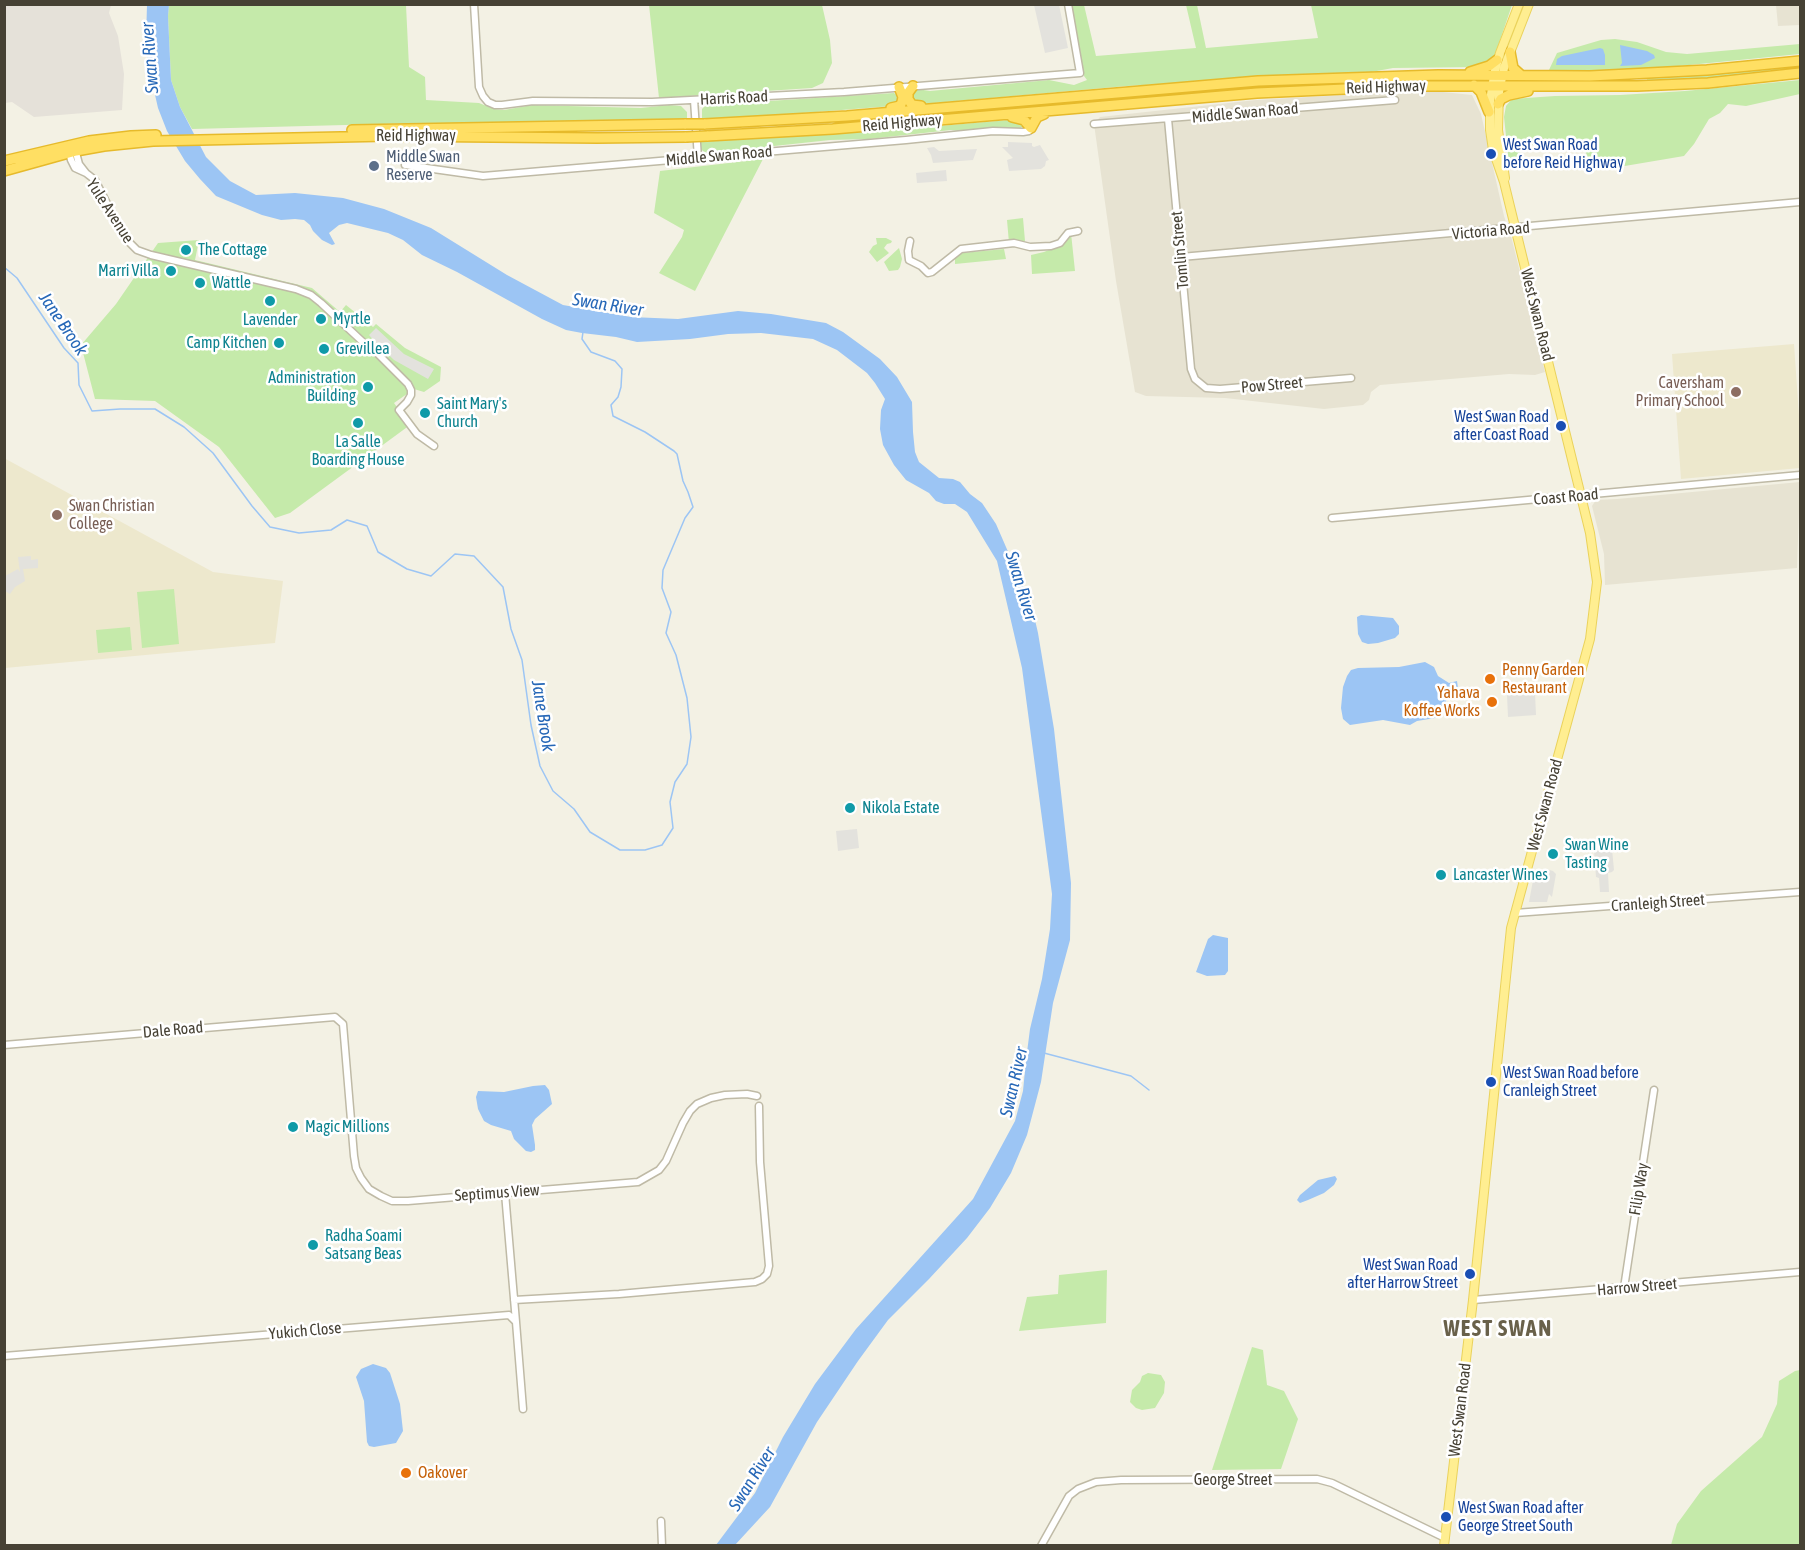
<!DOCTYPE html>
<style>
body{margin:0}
#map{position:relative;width:1805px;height:1550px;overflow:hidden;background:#f3f1e4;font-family:"Asap Condensed",sans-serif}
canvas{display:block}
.frame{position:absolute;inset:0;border:6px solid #464134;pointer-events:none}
</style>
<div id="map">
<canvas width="1805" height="1550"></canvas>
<div class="frame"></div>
</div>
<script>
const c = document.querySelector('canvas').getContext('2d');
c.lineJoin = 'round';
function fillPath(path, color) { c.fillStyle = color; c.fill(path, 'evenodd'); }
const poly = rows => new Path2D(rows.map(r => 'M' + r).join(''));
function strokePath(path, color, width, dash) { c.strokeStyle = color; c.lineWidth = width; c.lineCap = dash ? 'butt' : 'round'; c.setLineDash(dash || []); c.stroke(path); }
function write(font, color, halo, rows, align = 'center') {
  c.font = font + ' "Asap Condensed",sans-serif'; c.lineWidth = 5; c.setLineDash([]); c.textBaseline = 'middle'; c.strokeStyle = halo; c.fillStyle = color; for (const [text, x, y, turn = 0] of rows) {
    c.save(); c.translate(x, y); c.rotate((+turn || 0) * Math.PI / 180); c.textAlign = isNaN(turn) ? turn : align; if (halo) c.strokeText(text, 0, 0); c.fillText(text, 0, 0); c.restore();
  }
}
const residential = poly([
 [1776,5,1800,5,1800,25,1778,26],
 [1397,92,1443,92,1472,95,1481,114,1504,216,1512,240,1545,372,1535,375,1509,374,1380,385,1371,392,1369,400,1363,405,1324,409,1225,398,1146,396,1135,392,1116,281,1094,124,1100,117,1256,100],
 [1800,482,1797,568,1605,585,1604,554,1592,506,1596,500,1617,499]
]);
const industrial = poly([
 [5,4,111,5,109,13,118,36,124,74,122,110,34,117,12,102,5,103]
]);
const education = poly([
 [1794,344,1800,430,1800,468,1681,479,1672,354],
 [4,458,213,572,283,581,275,643,5,668]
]);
const green = poly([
 [169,5,406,5,409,67,425,77,426,100,479,103,494,109,504,110,532,105,641,108,669,105,681,106,687,112,687,118,686,121,643,123,607,121,606,123,422,123,192,129,180,107,171,80,168,16],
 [649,5,822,5,830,40,832,63,823,83,812,88,659,98],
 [1070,5,1084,5,1096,56,1196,48,1186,5,1197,5,1206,48,1318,38,1311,5,1512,5,1494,58,1478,67,1393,68,1366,73,1127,86,923,104,912,101,912,93,917,89,930,91,1049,80,1074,85,1087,80,1084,76],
 [1615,39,1637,42,1666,52,1687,54,1800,44,1800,54,1669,67,1597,72,1548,72,1557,53,1601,40],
 [1800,63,1800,71,1674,81,1647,80,1647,78],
 [1800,80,1800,94,1746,106,1728,104,1720,113,1709,119,1694,144,1684,156,1601,170,1589,159,1585,151,1567,144,1522,145,1517,166,1509,164,1504,117,1506,106,1512,99,1555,96,1620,95,1685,91],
 [894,93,898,96,899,100,892,106,702,121,702,109,706,105],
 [1008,120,1021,121,1023,126,1019,129,992,128,964,132,951,130,869,139,830,140,709,153,705,153,699,147,699,142,713,141,893,130],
 [763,159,695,291,659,273,682,237,684,230,654,213,660,171],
 [1023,218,1025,241,1009,243,1007,220],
 [1071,233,1075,271,1032,274,1031,255,1044,252,1063,244],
 [876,238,886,238,892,241,891,243,887,244,884,248,889,253,877,262,869,252,873,246,877,244],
 [199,240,195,260,312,288,340,312,346,305,373,327,376,324,405,348,441,367,440,381,424,392,414,389,394,403,410,425,290,513,275,518,219,447,155,401,95,399,81,345,116,304,158,243],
 [899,248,902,259,900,267,898,270,889,271,884,262],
 [1004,249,1006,259,955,264,955,257,962,253],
 [174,589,179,644,142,648,137,592],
 [130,627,132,650,98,653,96,630],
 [1107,1270,1106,1323,1019,1331,1027,1297,1058,1294,1059,1275],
 [1252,1347,1263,1350,1267,1385,1284,1391,1298,1419,1281,1469,1212,1470],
 [1800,1370,1800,1545,1671,1545,1677,1524,1701,1491,1762,1437,1777,1404,1779,1381,1795,1371],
 [1148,1373,1161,1375,1165,1382,1164,1393,1155,1408,1142,1410,1136,1408,1130,1402,1132,1390,1140,1382,1142,1376]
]);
const parking = poly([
 [1034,5,1059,5,1068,48,1045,53],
 [1008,142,1032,143,1032,146,1034,147,1040,145,1049,160,1046,161,1045,166,1041,169,1009,171,1007,160,1013,158,1002,147,1008,147],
 [934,147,939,151,977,149,973,160,933,163,931,155,927,148],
 [946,170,947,181,917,183,916,173],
 [376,328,404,354,434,369,428,379,394,360,375,342,369,335],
 [31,556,31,560,38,559,38,568,23,569,25,581,15,587,10,594,5,591,5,576,18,569,20,572,18,557],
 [1530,688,1531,693,1535,693,1536,715,1508,717,1507,695,1512,692,1512,689],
 [857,829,859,848,838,851,836,831],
 [1612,849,1614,870,1612,872,1608,873,1609,892,1600,892,1599,878,1596,877,1594,850],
 [1546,869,1553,871,1556,874,1552,897,1549,894,1547,902,1529,902,1534,875]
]);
const water = poly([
 [147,5,169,5,168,16,171,80,180,107,206,157,230,181,256,195,295,193,343,198,384,209,431,228,507,275,563,305,631,317,678,319,738,311,771,314,826,323,843,332,880,359,897,377,912,402,913,432,915,452,919,462,939,478,953,479,960,482,970,494,982,503,996,524,1032,607,1038,633,1054,729,1071,883,1070,940,1053,1003,1041,1082,1027,1135,1011,1173,990,1208,967,1238,929,1279,888,1320,858,1361,817,1422,770,1507,735,1545,716,1545,755,1493,783,1437,815,1384,856,1329,973,1199,1015,1121,1023,1091,1026,1060,1030,1029,1042,979,1050,929,1052,894,1022,668,997,561,967,512,955,504,944,504,936,501,929,493,906,480,894,465,883,445,880,429,881,410,885,399,875,383,867,373,837,350,813,339,761,333,728,334,690,339,637,342,616,337,582,333,566,330,542,319,457,272,422,255,403,240,388,233,347,223,339,225,329,233,335,244,332,245,322,240,313,231,310,225,304,220,295,219,281,220,262,215,216,196,200,179,185,161,167,131,158,108,148,64,146,39],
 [1620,45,1647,51,1654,55,1655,58,1641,65,1620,66,1622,63],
 [1600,48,1603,49,1605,55,1605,65,1556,65,1557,59,1562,56],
 [1361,615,1393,618,1399,626,1399,634,1395,638,1378,643,1368,644,1362,642,1358,634,1357,617],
 [1425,662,1434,667,1438,676,1449,683,1457,681,1458,688,1448,694,1443,713,1435,718,1417,721,1410,725,1383,720,1350,725,1343,719,1341,708,1343,687,1347,676,1351,670,1358,668,1399,667],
 [1213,935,1228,938,1228,971,1225,975,1207,976,1196,972,1208,939],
 [545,1085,549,1090,552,1104,535,1119,532,1125,535,1145,535,1150,531,1152,526,1151,514,1139,511,1131,491,1125,484,1121,478,1109,476,1097,478,1091,504,1092,533,1086],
 [1335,1176,1337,1179,1334,1185,1324,1193,1308,1200,1300,1203,1297,1200,1300,1195,1318,1180],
 [373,1364,386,1368,390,1373,400,1404,403,1431,396,1443,374,1447,369,1446,367,1442,364,1401,356,1377,361,1369]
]);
const stream = poly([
 [4,267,17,278,64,348,78,363,79,385,92,411,120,409,155,409,184,427,213,453,252,506,270,527,299,533,331,530,347,520,367,526,378,552,407,569,431,576,455,554,474,556,503,587,511,629,522,660,531,725,540,766,553,791,574,809,590,832,620,850,645,850,662,845,673,828,670,802,675,782,687,764,691,737,687,698,676,655,666,633,671,612,662,588,663,570,685,518,693,507,688,492,683,481,677,454,674,451,645,432,613,416,611,405,618,397,621,387,622,369,615,361,591,352,582,339,583,332],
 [1044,1053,1131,1076,1149,1090]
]);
const minor = poly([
 [474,4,479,87,483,96,488,102,495,105,502,105,533,101,652,102,844,92,1080,73,1068,4],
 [694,100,698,158],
 [1168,119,1191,369,1195,379,1206,388,1220,389,1351,378],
 [1094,124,1395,100],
 [75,149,79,164,86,173],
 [69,151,71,160,75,168,86,173,95,180,124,237,137,250,151,255,296,289,311,295,321,303,365,344,375,351,408,384,411,390,411,395,407,402,399,410,417,434,434,446],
 [405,165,483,176,906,140,993,131,1023,132,1029,131,1031,128],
 [910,241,908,251,909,260,921,266,928,273,932,272,961,249,1014,243,1030,247,1051,246,1060,243,1068,233,1078,231],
 [1181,257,1800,202],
 [1332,518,1800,475],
 [1515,913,1800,892],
 [4,1045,335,1017,343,1024,354,1156,356,1168,361,1178,369,1189,381,1196,392,1201,408,1201,638,1182,659,1170,666,1161,683,1123,690,1111,697,1104,711,1098,725,1095,747,1094,757,1096],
 [505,1193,516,1322],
 [1624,1288,1654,1090],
 [514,1300,619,1294,755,1282,762,1279,767,1274,769,1266,760,1162,759,1106],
 [1473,1300,1800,1272],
 [4,1356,509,1315,516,1322,523,1409],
 [661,1521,662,1546],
 [1041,1546,1069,1496,1078,1489,1096,1482,1121,1480,1317,1479,1332,1483,1445,1538]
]);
const major = poly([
 [1505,178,1498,130,1499,92,1504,68,1529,4],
 [1444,1546,1473,1300,1511,928,1590,639,1597,582,1590,533,1504,182,1493,150,1490,130,1490,101,1495,70,1500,53,1519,4]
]);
const highway = poly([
 [1510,52,1513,68,1522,76],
 [1470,72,1489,66,1497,60],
 [1474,85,1481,92,1489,112],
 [913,86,908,93,908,99,912,105,921,106],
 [1498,104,1501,99,1509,95,1528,91],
 [891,108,900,106,902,102,903,97,899,87],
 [1012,117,1024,120,1031,128,1037,117,1044,114],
 [704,124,847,116,1258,81,1438,75,1590,76,1707,70,1800,61],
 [352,130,686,124],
 [707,136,833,129,1257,93,1411,86,1637,86,1708,83,1800,73],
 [4,161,89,141,131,136,156,135],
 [4,171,76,151,104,146,153,141,388,136,597,138,686,137]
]);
const highwayBridge = poly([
 [686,124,704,124],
 [686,137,707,136]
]);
const markers = [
 [1491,154,6,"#1a4fb4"],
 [374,166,6,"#5c6f8a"],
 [186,250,6,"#0f9aa8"],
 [171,271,6,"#0f9aa8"],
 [200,283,6,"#0f9aa8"],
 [270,301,6,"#0f9aa8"],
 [321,319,6,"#0f9aa8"],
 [279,343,6,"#0f9aa8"],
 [324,349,6,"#0f9aa8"],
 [368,387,6,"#0f9aa8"],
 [1736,392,6,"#8d6e63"],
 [425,413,6,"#0f9aa8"],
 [358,423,6,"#0f9aa8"],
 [1561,426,6,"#1a4fb4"],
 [57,515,6,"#8d6e63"],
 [1490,679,6,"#e8710a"],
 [1492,702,6,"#e8710a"],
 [850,808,6,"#0f9aa8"],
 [1553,854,6,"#0f9aa8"],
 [1441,875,6,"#0f9aa8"],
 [1491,1082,6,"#1a4fb4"],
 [293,1127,6,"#0f9aa8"],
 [313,1245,6,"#0f9aa8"],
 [1470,1274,6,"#1a4fb4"],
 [406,1473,6,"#e8710a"],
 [1446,1517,6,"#1a4fb4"]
];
const streetNames = [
 ["Reid Highway",1386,87,-2],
 ["Harris Road",734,98,-3],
 ["Middle Swan Road",1245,113,-5],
 ["Reid Highway",902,123,-5],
 ["Reid Highway",416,136],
 ["Middle Swan Road",719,156,-5],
 ["Yule Avenue",110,211,57],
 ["Victoria Road",1491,231,-5],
 ["Tomlin Street",1180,250,-95],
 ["West Swan Road",1537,315,76],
 ["Pow Street",1272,385,-5],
 ["Coast Road",1566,497,-5],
 ["West Swan Road",1545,805,-75],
 ["Cranleigh Street",1658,903,-4],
 ["Dale Road",173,1030,-5],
 ["Filip Way",1639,1189,-81],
 ["Septimus View",497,1193,-4],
 ["Harrow Street",1637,1287,-5],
 ["Yukich Close",305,1331,-5],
 ["West Swan Road",1460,1410,-83],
 ["George Street",1233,1480]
];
const transitNames = [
 ["West Swan Road",1503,145],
 ["before Reid Highway",1503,163],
 ["West Swan Road",1549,417,"right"],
 ["after Coast Road",1549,435,"right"],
 ["West Swan Road before",1503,1073],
 ["Cranleigh Street",1503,1091],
 ["West Swan Road",1458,1265,"right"],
 ["after Harrow Street",1458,1283,"right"],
 ["West Swan Road after",1458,1508],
 ["George Street South",1458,1526]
];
const serviceNames = [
 ["Middle Swan",386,157],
 ["Reserve",386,175]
];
const cultureNames = [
 ["The Cottage",198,250],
 ["Marri Villa",159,271,"right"],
 ["Wattle",212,283],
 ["Myrtle",333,319],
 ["Lavender",270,320,"center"],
 ["Camp Kitchen",267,343,"right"],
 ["Grevillea",336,349],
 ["Administration",356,378,"right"],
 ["Building",356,396,"right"],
 ["Saint Mary's",437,404],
 ["Church",437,422],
 ["La Salle",358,442,"center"],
 ["Boarding House",358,460,"center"],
 ["Nikola Estate",862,808],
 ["Swan Wine",1565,845],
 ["Tasting",1565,863],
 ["Lancaster Wines",1453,875],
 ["Magic Millions",305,1127],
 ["Radha Soami",325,1236],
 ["Satsang Beas",325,1254]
];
const educationNames = [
 ["Caversham",1724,383],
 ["Primary School",1724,401],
 ["Swan Christian",69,506,"left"],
 ["College",69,524,"left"]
];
const foodNames = [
 ["Penny Garden",1502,670],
 ["Restaurant",1502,688],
 ["Yahava",1480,693,"right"],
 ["Koffee Works",1480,711,"right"],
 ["Oakover",418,1473]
];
const waterNames = [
 ["Swan River",150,58,-94],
 ["Swan River",608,305,9],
 ["Jane Brook",63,324,56],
 ["Swan River",1021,586,73],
 ["Jane Brook",543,716,81],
 ["Swan River",1014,1082,-77],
 ["Swan River",752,1479,-58]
];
const districtNames = [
 ["WEST SWAN",1498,1329]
];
fillPath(residential, '#e7e3d2');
fillPath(industrial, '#e5e1d9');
fillPath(education, '#ede8cd');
fillPath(green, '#c5eaaa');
fillPath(parking, '#e3e2dd');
fillPath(water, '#9cc5f4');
strokePath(stream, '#9cc5f4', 1.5);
strokePath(minor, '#bfbaa6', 9);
strokePath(major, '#ead25b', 10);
strokePath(highway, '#e6ba2b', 12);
strokePath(minor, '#fff', 6);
strokePath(major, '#ffee91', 8);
strokePath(highway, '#ffdf63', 9);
strokePath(highwayBridge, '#e6ba2b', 12, []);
strokePath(highwayBridge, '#ffdf63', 9);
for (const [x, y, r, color] of markers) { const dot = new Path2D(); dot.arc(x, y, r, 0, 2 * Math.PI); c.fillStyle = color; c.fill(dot); strokePath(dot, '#fff', 2); }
write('16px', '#464134', '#fff', streetNames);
write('16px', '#164399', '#fff', transitNames, 'left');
write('16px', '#4e5e75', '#fff', serviceNames, 'left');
write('16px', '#0d838f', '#fff', cultureNames, 'left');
write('16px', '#785e54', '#fff', educationNames, 'right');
write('16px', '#c56008', '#fff', foodNames, 'left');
write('italic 18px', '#2768b7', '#fff', waterNames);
c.letterSpacing = '1.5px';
write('bold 22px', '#69614a', '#fff', districtNames);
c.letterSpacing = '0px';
</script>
